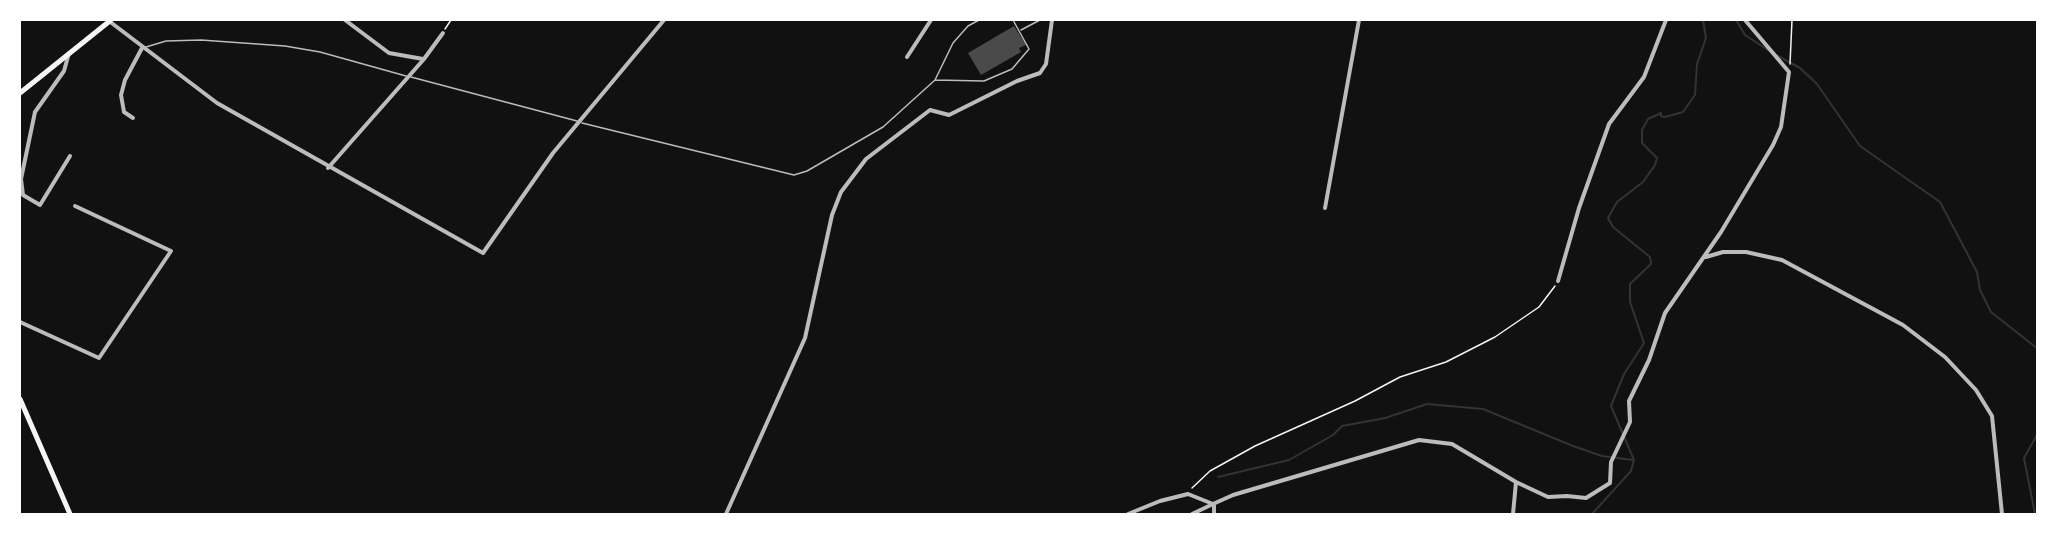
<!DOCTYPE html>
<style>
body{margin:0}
#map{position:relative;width:2057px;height:534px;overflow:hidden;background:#111;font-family:"PT Sans Narrow",sans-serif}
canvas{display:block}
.frame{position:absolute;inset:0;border:21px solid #fff;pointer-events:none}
</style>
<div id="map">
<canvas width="2057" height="534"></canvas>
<div class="frame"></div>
</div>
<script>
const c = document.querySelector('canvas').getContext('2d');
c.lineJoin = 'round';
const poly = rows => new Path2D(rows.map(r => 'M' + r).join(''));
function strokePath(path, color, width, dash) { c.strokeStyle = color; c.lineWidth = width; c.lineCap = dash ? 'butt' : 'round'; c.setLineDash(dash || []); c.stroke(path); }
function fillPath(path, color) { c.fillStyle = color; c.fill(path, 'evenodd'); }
const stream = poly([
 [1736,20,1745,35,1771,52],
 [1776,55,1800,68,1817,84,1860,146,1940,202,1977,272,1980,290,1991,312,2038,349],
 [1218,477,1289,460,1333,435,1342,426,1385,418,1427,404,1483,409,1573,446,1602,456,1633,460],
 [1592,514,1631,471,1634,460,1611,406,1624,374,1644,343,1630,302,1630,284,1651,264,1650,257,1613,227,1608,218,1617,202,1643,182,1655,165,1657,158,1642,143,1642,130,1648,119,1661,113,1661,116,1665,117,1683,112,1695,95,1697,64,1706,38,1703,20],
 [2035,514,2024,458,2038,433]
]);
const building = poly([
 [1014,26,1026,45,1019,48,1021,52,981,75,968,53]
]);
const path = poly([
 [445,29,451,20],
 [1790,64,1792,20],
 [1192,488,1210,471,1255,446,1355,401,1400,377,1446,362,1495,337,1539,307,1555,286]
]);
const service = poly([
 [979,20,968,26,953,43,935,80,984,81,1012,69,1029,49,1013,20],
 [1021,30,1040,20],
 [146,47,166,41,201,40,285,46,320,52,406,76],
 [411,77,577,121],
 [582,123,794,175,807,171,883,127,935,80]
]);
const minor = poly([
 [345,20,389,53,423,59],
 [109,21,217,103,483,253,553,153,664,20],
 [69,53,64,71,35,112,21,179,23,195,40,205,70,156],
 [907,57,931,20],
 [133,118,124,112,121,95,125,80,142,48],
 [328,168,424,59,443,33],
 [1325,208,1359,20],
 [1706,257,1723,252,1746,252,1782,260,1903,325,1945,357,1976,390,1992,416,2002,514],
 [1558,281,1579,208,1609,124,1644,77,1666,20],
 [20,322,99,358,171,251,75,206],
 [726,514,805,338,832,215,841,192,866,159,930,110,949,115,1017,81,1040,73,1046,64,1052,20],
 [1128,514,1160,501,1188,494,1213,504,1233,495,1419,440,1452,444,1516,482,1548,497,1567,496,1586,498,1610,483,1611,462,1630,422,1629,401,1649,360,1665,313,1721,232,1773,145,1781,127,1789,72,1745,20],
 [1192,514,1213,504],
 [1214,514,1214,504],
 [1513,514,1516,482]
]);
const secondary = poly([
 [20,93,111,20],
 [20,399,70,514]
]);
strokePath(stream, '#333', 2);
fillPath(building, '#4a4a4a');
strokePath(path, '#f5f5f5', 1.5);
strokePath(service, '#bcbcbc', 1.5);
strokePath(minor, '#bcbcbc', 4);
strokePath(secondary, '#f5f5f5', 5);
</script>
